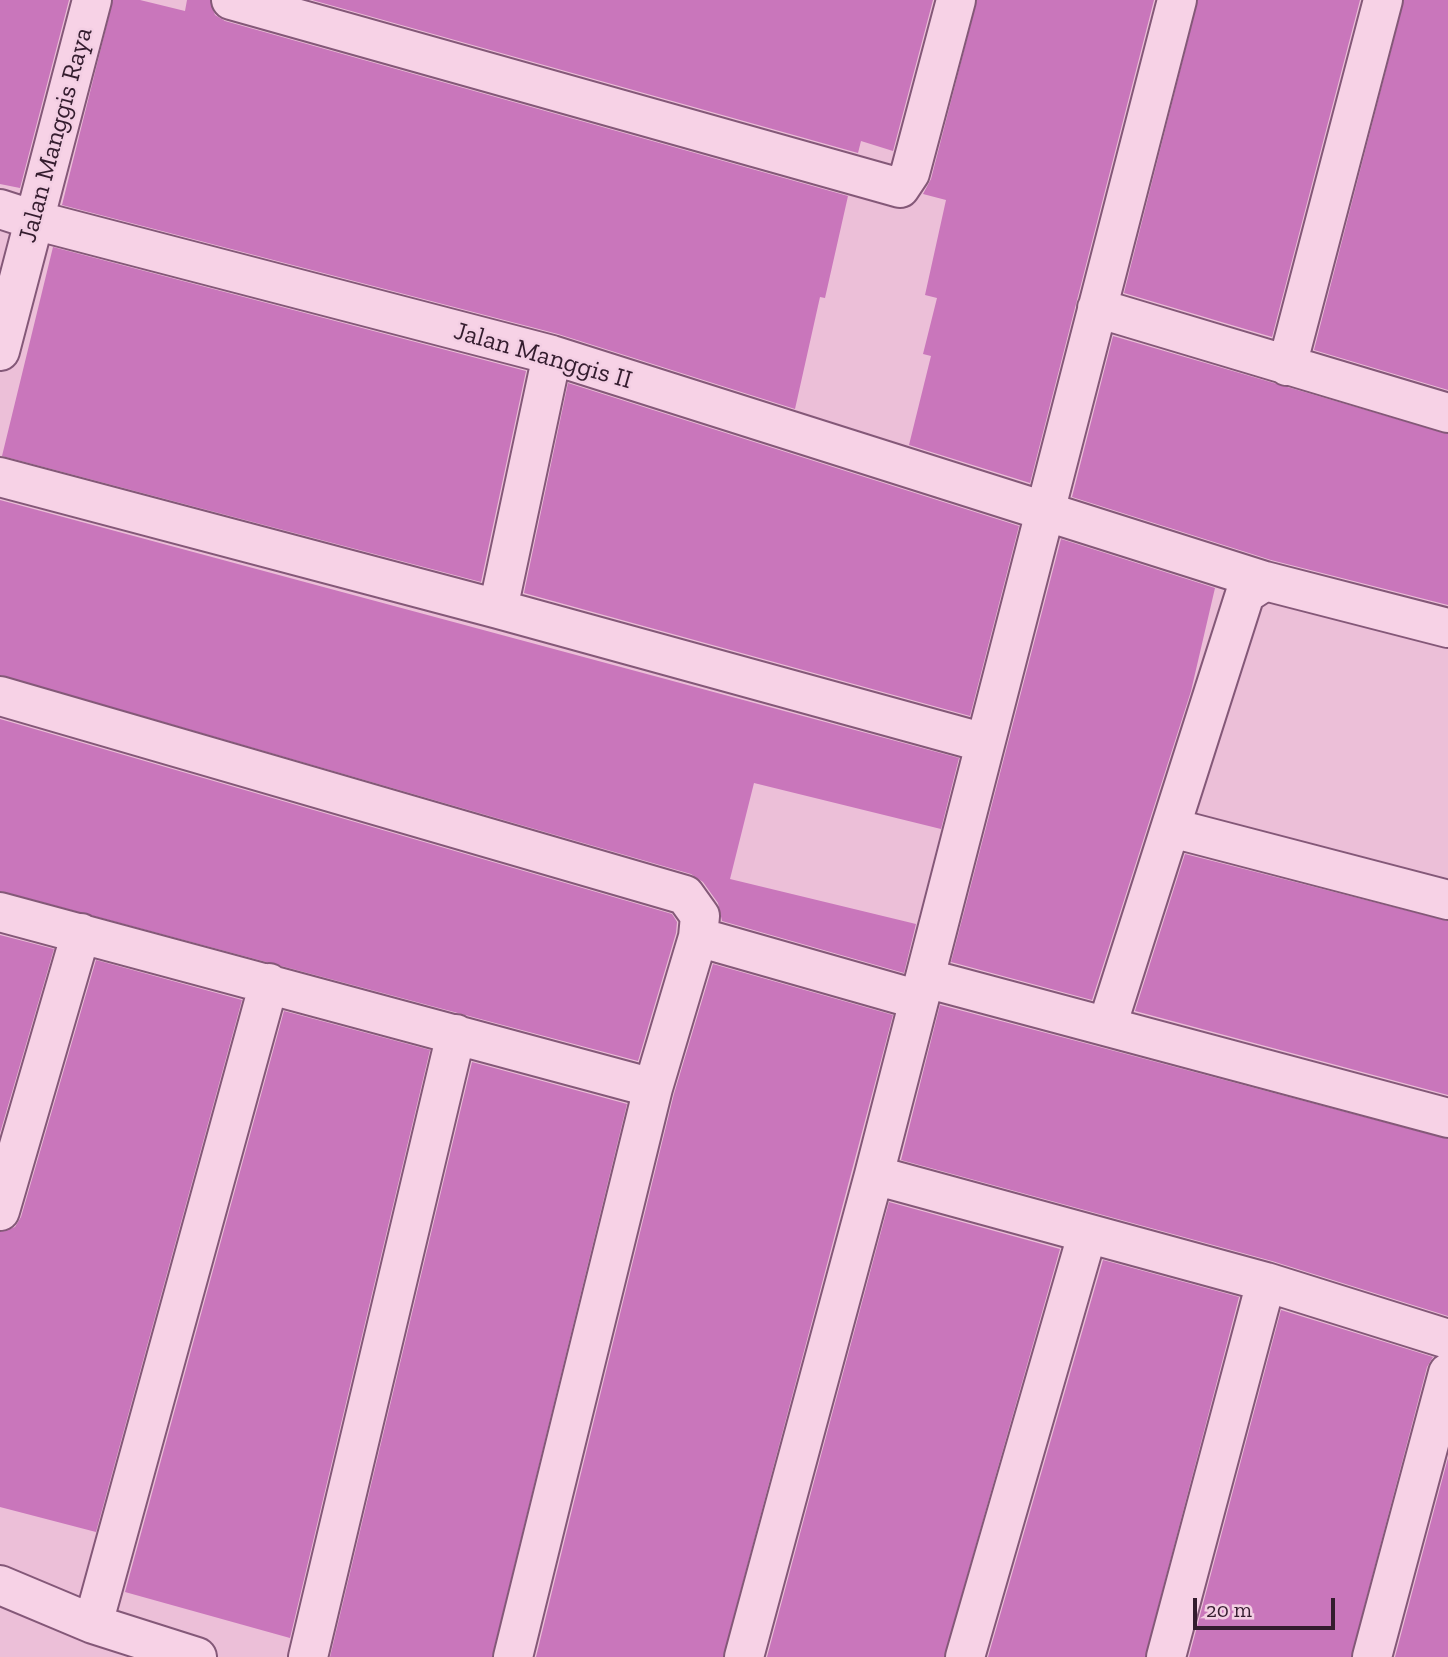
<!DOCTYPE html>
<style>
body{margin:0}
#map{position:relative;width:1448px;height:1657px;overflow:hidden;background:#ecbfd8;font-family:"Zilla Slab",serif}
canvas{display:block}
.scale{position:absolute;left:1193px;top:1598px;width:142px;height:32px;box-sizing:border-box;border:4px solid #341c2e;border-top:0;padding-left:9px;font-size:21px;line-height:24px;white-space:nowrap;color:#341c2e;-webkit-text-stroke:5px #f3cee3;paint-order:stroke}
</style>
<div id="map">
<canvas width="1448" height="1657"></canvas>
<div class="scale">20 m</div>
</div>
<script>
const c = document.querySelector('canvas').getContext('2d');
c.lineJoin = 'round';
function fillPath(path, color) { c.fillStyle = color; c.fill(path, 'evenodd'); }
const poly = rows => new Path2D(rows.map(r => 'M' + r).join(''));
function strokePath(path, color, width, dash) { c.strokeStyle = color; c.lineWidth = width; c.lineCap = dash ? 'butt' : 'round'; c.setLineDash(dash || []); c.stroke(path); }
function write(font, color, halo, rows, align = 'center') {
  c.font = font + ' "Zilla Slab",serif'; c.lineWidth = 5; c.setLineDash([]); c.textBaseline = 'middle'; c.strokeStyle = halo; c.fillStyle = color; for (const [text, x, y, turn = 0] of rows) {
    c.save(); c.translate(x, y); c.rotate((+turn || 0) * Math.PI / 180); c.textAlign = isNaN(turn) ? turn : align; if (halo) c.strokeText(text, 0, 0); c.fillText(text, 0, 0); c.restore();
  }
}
const building = poly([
 [0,0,69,0,20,188,0,184],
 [113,0,140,0,185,11,187,0,210,0,215,15,225,21,848,196,825,298,820,297,795,409,558,334,62,205],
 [312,0,933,0,893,151,861,141,858,153],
 [977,0,1154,0,1030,483,909,445,931,356,923,354,937,298,925,295,946,200,923,194,931,179],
 [1198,0,1360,0,1272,337,1124,293],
 [1404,0,1448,0,1448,390,1314,350],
 [53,247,526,371,481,582,2,456],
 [1113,336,1448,434,1448,605,1271,560,1072,497],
 [568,383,1019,526,970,716,524,593],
 [0,500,959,758,941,829,754,783,730,879,916,924,904,973,722,921,718,903,703,882,691,874,0,675],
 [1061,539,1215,588,1191,691,1092,1000,951,962],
 [0,719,672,914,677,922,676,933,638,1061,0,891],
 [1185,854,1448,921,1448,1095,1135,1011],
 [0,935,54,949,0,1133],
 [96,960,242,1000,96,1532,0,1507,0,1232,15,1227,21,1217],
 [713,964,893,1015,723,1657,536,1657,674,1094],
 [940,1005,1448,1139,1448,1316,1272,1261,901,1160],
 [284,1011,430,1050,290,1638,125,1592],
 [472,1062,627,1104,492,1657,330,1657],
 [889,1202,1060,1249,944,1657,767,1657],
 [1103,1260,1239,1297,1145,1657,988,1657],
 [1281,1310,1433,1357,1427,1367,1351,1657,1189,1657],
 [1448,1458,1448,1657,1395,1657]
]);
const minor = poly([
 [231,0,900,188,910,173,956,0],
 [0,209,34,220,552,355,1265,581],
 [1097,308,1448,413],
 [0,351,92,0],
 [1287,366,1383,0],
 [0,477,498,609,985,743],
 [498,609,552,355],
 [0,696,685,895,700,916,698,937,653,1088,513,1657],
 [1172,828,1448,900],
 [0,912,653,1088],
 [698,937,919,1000],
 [925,978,1448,1118],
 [1107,1026,1245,594,1265,581,1448,628],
 [874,1175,1266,1282,1448,1339],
 [0,1211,81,933],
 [0,1585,93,1624,197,1657],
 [93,1624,269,983],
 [308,1657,456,1034],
 [744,1657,874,1175,1177,0],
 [965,1657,1087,1235],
 [1166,1657,1266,1282],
 [1372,1657,1448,1373]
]);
const streetNames = [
 ["Jalan Manggis Raya",56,135,-75],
 ["Jalan Manggis II",543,356,16]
];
fillPath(building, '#c976bb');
strokePath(minor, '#845878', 42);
strokePath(minor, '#f7d2e6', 38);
write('26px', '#341c2e', '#f3cee3', streetNames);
</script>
